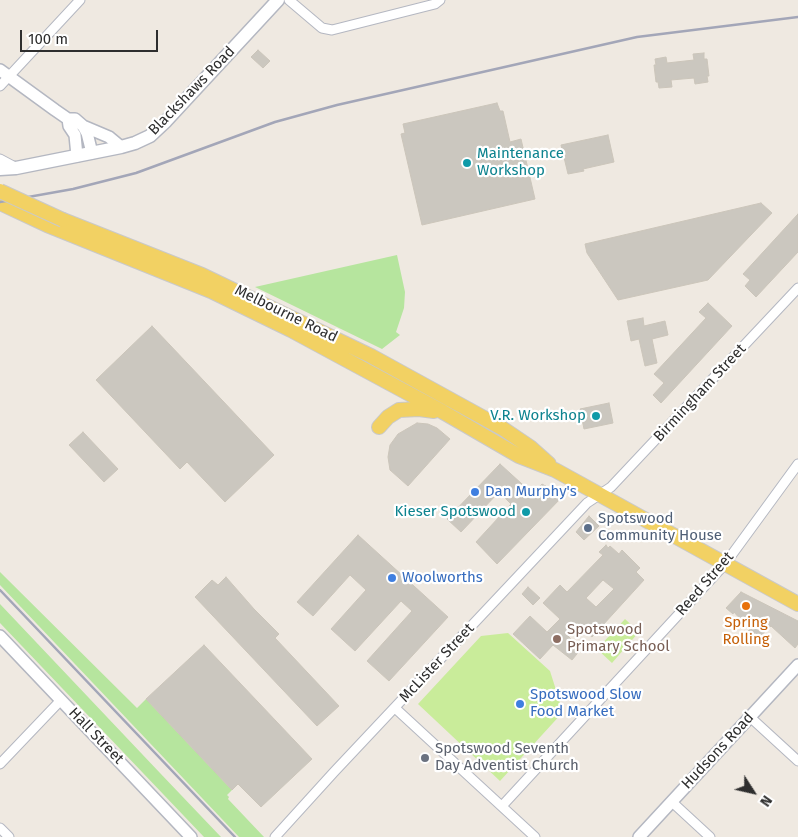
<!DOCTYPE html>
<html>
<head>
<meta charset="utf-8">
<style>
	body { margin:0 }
	#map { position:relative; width:798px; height:837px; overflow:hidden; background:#efe9e1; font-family:"Fira Sans",sans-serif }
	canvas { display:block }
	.north { position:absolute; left:728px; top:767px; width:50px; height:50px; -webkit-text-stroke:4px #fff; paint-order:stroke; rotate:125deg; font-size:14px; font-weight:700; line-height:20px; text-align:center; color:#2e2e2e }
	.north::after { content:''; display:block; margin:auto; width:18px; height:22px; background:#2e2e2e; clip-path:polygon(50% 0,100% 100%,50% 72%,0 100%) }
	.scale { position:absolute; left:20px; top:30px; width:138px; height:22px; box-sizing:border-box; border:2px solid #2e2e2e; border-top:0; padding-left:6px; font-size:15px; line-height:18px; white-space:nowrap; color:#2e2e2e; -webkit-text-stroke:4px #fff; paint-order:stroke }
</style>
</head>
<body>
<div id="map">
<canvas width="798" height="837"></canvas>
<div class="north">N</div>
<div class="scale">100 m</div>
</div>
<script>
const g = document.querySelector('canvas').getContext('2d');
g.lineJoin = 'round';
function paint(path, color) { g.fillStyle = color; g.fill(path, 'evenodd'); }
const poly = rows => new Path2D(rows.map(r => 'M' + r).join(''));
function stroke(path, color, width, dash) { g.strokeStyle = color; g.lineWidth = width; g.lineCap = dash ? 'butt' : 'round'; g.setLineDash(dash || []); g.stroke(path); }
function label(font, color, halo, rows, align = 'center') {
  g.font = font + ' "Fira Sans",sans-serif'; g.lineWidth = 4.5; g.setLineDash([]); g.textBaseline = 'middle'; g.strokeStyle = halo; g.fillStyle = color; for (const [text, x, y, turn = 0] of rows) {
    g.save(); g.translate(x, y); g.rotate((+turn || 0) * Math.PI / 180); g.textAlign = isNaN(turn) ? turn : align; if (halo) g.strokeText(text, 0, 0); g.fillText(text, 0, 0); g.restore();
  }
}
paint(poly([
	[397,255,405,292,404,308,396,332,400,335,382,349,255,287],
	[0,572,137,708,146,699,232,790,227,795,229,797,228,799,264,837,239,837,0,585],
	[0,604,160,773,221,837,204,837,0,623]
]), '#b6e59e');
paint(poly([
	[625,619,639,632,612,663,597,649],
	[508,633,550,671,563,712,500,781,418,704,481,636]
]), '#c9ec9a');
const building = poly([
	[258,50,270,61,263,68,251,57,258,50],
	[704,53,704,59,707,59,709,76,707,76,708,82,695,84,694,78,671,80,672,87,659,88,658,82,656,82,654,65,656,65,655,59,666,57,667,63,694,60,693,54,704,53],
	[497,103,500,111,503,111,510,142,521,139,535,199,422,225,401,134,405,133,403,124,497,103],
	[608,135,614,162,583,169,584,171,568,174,561,145,608,135],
	[761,203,772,213,708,280,618,300,587,253,585,244,761,203],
	[798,214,798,252,756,297,745,286,750,280,743,274,798,214],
	[708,303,732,326,661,403,653,395,664,383,654,374,706,318,699,312,708,303],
	[643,318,644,326,665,321,668,335,652,339,657,363,645,366,639,339,631,341,627,321,643,318],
	[152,326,274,455,225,502,187,462,180,469,96,380,152,326],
	[609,403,613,423,584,429,580,409,609,403],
	[417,423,428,424,437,428,450,439,408,486,390,470,388,457,390,445,398,434,417,423],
	[83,432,118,469,104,482,69,445,83,432],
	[500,464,533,494,542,484,563,496,497,564,476,542,511,504,499,492,461,532,447,519,500,464],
	[589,516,599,526,584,540,576,532,589,516],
	[358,535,448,617,389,681,367,661,412,611,401,601,355,651,331,629,366,590,350,575,313,616,297,602,358,535],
	[606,545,608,548,610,546,619,554,622,550,640,568,636,572,644,580,592,637,576,623,566,634,581,649,572,660,553,645,540,659,513,634,530,616,547,632,560,619,543,603,560,585,567,592,603,555,599,552,606,545],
	[603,580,614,589,596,607,586,598,603,580],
	[226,577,254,609,279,634,275,638,339,706,317,726,195,597,212,580,218,585,226,577],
	[528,587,540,598,533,605,522,594,528,587],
	[741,592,798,621,798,644,795,648,771,626,755,641,746,633,752,627,742,617,740,619,734,612,733,614,726,608,741,592],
	[204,645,312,759,261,807,238,784,232,790,146,699,204,645]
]);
paint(building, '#cbc7bf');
stroke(building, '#cbc5ba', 1);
const minor = poly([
	[289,0,322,28,332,30,435,4,440,0],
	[0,86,80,0],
	[0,159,15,167],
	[395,708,535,837],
	[750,717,798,761],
	[0,764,61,700],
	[672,802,710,837],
	[502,806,725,564,798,464],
	[0,828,9,837],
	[275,837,334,772,587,503,611,487,798,288]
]);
const tertiary = poly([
	[0,70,55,110,68,119,75,119,83,126,87,133,92,153],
	[68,119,69,126,75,135,77,156],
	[83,126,109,137,121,147],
	[0,636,191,837],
	[639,837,798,665]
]);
const secondary = poly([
	[0,169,16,168,121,147,135,143,150,136,166,121,278,0]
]);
const primary = poly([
	[0,203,47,225,211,291,291,330,443,412,519,456,555,470,798,604],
	[63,220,202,275,371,356,502,428,530,447,549,464],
	[379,427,388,417,399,410,419,409,434,411]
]);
stroke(minor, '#b4b7c1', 11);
stroke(tertiary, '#b4b7c1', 14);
stroke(secondary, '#b4b7c1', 15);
stroke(primary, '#c9c9c9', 16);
stroke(minor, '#fff', 9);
stroke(tertiary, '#fff', 11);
stroke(secondary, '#fff', 12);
stroke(primary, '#f2d163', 14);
stroke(poly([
	[0,202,73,189,136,173,275,122,337,105,637,37,798,17],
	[0,590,235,837]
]), '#a3a6b8', 2.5);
const primaryBridge = poly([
	[0,191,63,220]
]);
stroke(primaryBridge, '#c9c9c9', 16, []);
stroke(primaryBridge, '#f2d163', 14);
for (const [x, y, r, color] of [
	[467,163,5,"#0f9aa8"],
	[596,416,5,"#0f9aa8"],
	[475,492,5,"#3f7fe0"],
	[526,512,5,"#0f9aa8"],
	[588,528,5,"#5c6f8a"],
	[392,578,5,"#3f7fe0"],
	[746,606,5,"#e8710a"],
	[557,639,5,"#8d6e63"],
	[520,704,5,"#3f7fe0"],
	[425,758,5,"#6b7280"]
]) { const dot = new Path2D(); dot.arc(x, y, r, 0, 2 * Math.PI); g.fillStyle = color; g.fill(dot); stroke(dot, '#fff', 2); }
label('15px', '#2e2e2e', '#fff', [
	["Blackshaws Road",192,91,-46],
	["Melbourne Road",286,314,26],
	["Birmingham Street",700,393,-47],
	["Reed Street",705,584,-49],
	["McLister Street",437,663,-47],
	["Hall Street",96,736,46],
	["Hudsons Road",718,751,-47]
]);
label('15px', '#0d838f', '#fff', [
	["Maintenance",477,154,"left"],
	["Workshop",477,171,"left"],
	["V.R. Workshop",586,416],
	["Kieser Spotswood",516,512]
], 'right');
label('15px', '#366cbe', '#fff', [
	["Dan Murphy's",485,492],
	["Woolworths",402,578],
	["Spotswood Slow",530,695],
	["Food Market",530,712]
], 'left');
label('15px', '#4e5e75', '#fff', [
	["Spotswood",598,519],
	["Community House",598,536]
], 'left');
label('15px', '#c56008', '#fff', [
	["Spring",746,623],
	["Rolling",746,640]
]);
label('15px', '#785e54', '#fff', [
	["Spotswood",567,630],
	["Primary School",567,647]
], 'left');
label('15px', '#5b616d', '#fff', [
	["Spotswood Seventh",435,749],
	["Day Adventist Church",435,766]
], 'left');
</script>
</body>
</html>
